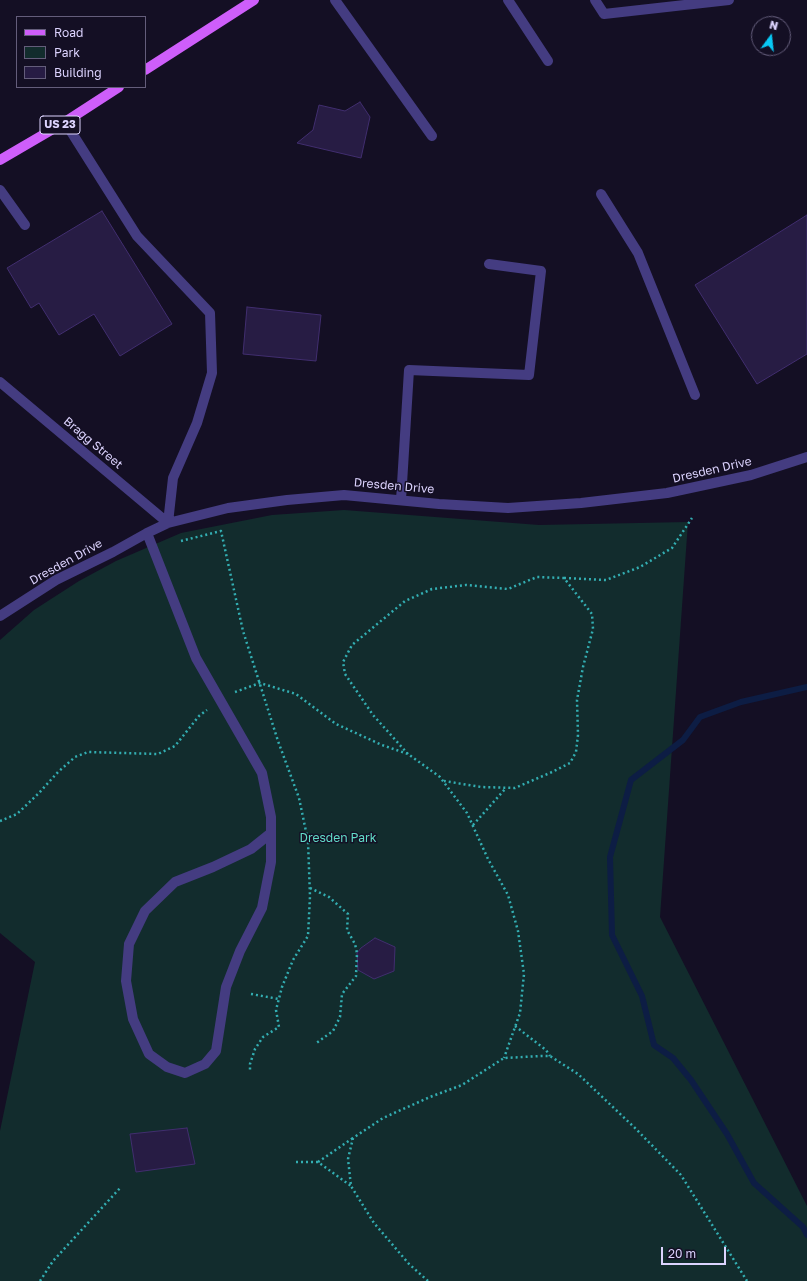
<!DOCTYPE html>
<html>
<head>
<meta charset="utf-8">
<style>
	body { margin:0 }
	#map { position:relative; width:807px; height:1281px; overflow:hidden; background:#140f24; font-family:"Golos Text",sans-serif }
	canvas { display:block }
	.legend { position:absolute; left:16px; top:16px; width:130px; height:72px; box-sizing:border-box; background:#140f24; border:1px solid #645d7b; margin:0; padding:5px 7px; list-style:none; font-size:12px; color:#dcd3fe }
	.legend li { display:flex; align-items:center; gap:8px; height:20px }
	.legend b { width:20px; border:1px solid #645d7b }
	.north { position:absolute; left:751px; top:16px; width:40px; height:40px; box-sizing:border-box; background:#140f24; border:1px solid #645d7b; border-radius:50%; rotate:15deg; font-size:11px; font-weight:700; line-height:16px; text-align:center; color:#dcd3fe }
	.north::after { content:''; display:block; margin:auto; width:14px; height:18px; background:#08c8f5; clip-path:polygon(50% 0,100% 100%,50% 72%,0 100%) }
	.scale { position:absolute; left:661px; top:1247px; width:65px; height:18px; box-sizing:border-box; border:2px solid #dcd3fe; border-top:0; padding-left:5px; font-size:12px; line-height:14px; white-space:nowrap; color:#dcd3fe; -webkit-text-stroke:3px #140f24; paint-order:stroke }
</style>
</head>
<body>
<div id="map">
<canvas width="807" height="1281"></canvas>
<ul class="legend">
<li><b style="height:5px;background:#ce5efa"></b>Road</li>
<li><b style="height:11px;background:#122c2d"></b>Park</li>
<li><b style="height:11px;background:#271c44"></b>Building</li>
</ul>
<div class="north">N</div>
<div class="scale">20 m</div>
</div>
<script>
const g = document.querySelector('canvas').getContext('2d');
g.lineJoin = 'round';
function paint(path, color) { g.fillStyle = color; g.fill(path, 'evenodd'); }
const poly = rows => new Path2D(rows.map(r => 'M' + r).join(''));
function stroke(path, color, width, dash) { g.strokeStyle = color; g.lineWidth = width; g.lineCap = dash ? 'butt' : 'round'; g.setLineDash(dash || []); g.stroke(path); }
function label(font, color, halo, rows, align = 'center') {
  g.font = font + ' "Golos Text",sans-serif'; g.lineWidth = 3; g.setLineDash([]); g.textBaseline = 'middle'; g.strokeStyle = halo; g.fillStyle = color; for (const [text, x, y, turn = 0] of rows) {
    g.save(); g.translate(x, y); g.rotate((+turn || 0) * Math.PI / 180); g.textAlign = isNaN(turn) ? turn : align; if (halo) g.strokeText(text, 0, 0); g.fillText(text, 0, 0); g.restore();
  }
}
paint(poly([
	[344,510,539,525,688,522,660,917,807,1206,807,1281,0,1281,0,1131,35,962,0,933,0,640,34,610,79,581,116,561,181,533,272,515]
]), '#122c2d');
stroke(poly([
	[807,687,741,702,700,717,683,740,631,780,610,857,612,935,642,996,654,1045,673,1058,691,1080,727,1134,754,1183,803,1227,807,1235]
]), '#0d1d44', 6);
const building = poly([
	[360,102,370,117,361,158,297,143,313,130,319,105,345,111,360,102],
	[102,211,172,324,120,356,94,314,59,335,39,303,31,308,7,268,102,211],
	[807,215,807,354,757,384,695,285,807,215],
	[247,307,321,315,316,361,243,354,247,307],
	[375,938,395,947,394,971,374,979,358,970,357,953,361,948,375,938],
	[187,1128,195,1164,136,1172,130,1134,187,1128]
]);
paint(building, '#271c44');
stroke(building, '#412e6f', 1);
stroke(poly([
	[181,541,221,531,243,631,278,741,299,798,308,841,310,896,308,936,293,960,282,987,276,1010,279,1027,263,1037,255,1049,250,1064,250,1070],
	[564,578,606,580,640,567,672,548,692,518],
	[235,692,260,683,296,694,336,724,382,745,408,754,440,777,467,813,488,859,508,895,518,931,524,974,520,1013,504,1058],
	[408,754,373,715,345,674,343,662,352,645,405,601,432,589,466,585,508,589,537,577,564,578,592,614,593,629,583,667,577,700,578,735,576,752,570,763,552,772,515,788,481,787,444,781],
	[0,821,17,814,39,793,58,772,75,757,88,752,158,754,175,746,199,716,207,710],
	[473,825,506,788],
	[310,888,329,897,348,914,347,930,355,944,357,953,356,976,342,994,340,1017,333,1031,315,1044],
	[251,994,279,999],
	[515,1026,546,1050,550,1056],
	[296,1162,318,1162,351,1186],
	[318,1162,353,1138],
	[40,1281,53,1261,121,1187],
	[428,1281,409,1264,374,1223,351,1186,348,1159,353,1138,383,1118,430,1097,462,1085,504,1058,542,1056,550,1056,578,1074,635,1128,681,1175,747,1281]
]), '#33aeb2', 2.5, [2, 3]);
stroke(poly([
	[335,0,432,136],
	[508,0,548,61],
	[595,0,604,14,729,0],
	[65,122,137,236,210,313,212,373,197,423,173,478,168,523],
	[0,190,25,225],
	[601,194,638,253,695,395],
	[0,382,168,523],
	[401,500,409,370,529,375,541,271,489,264],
	[147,533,196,658,262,773,271,817,271,862,262,908,240,951,226,987,216,1051,205,1064,185,1073,167,1067,149,1054,133,1019,126,981,129,944,145,911,175,882,213,867,251,849,271,833],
	[0,616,56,580,113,552,147,533,168,523,228,508,287,500,344,495,439,504,508,508,581,503,667,493,751,475,807,457]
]), '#443c81', 10);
stroke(poly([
	[145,70,254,0],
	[0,160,65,122,119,87]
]), '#ce5efa', 10);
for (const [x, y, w] of [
	[60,125,40]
]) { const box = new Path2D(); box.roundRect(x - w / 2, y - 9, w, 18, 3); g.fillStyle = '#140f24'; g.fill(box); stroke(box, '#dcd3fe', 1); }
label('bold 11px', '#dcd3fe', null, [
	["US 23",60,125]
]);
label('12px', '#dcd3fe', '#140f24', [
	["Bragg Street",93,443,40],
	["Dresden Drive",712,470,-13],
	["Dresden Drive",394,486,5],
	["Dresden Drive",66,562,-29]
]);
label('12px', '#61dcc8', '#140f24', [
	["Dresden Park",338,838]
]);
</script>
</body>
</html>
